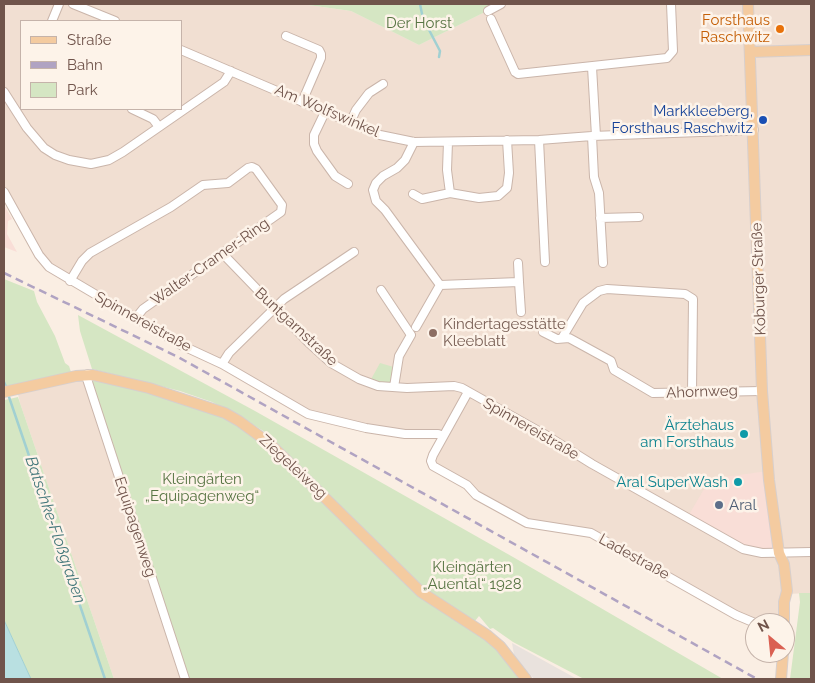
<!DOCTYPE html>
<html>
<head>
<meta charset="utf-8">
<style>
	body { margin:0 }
	#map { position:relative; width:815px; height:683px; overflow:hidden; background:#faeee3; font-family:Raleway,sans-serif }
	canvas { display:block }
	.frame { position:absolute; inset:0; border:5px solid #70544b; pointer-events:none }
	.legend { position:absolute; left:20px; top:20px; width:162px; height:90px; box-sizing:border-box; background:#fdf3e9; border:1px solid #c5b3aa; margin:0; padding:6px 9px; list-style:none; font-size:15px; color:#70544b }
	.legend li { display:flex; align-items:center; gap:10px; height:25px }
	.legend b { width:25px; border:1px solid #c5b3aa }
	.north { position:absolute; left:745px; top:613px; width:50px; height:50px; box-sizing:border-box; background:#fdf3e9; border:1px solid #c5b3aa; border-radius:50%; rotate:332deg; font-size:14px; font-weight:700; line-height:20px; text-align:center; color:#70544b }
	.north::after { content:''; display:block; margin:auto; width:18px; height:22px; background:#da6052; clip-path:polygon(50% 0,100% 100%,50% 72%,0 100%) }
</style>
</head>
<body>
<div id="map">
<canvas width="815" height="683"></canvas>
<div class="frame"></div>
<ul class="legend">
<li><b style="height:6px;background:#f4cba0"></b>Straße</li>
<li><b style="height:6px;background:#b0a3c2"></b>Bahn</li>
<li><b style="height:14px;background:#d5e6c3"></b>Park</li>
</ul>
<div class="north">N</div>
</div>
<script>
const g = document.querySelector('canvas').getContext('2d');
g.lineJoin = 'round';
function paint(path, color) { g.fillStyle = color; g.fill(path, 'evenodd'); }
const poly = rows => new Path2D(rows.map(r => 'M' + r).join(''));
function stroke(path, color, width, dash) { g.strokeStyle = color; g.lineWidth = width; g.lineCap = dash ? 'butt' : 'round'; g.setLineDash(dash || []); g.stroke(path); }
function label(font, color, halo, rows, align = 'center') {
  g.font = font + ' Raleway,sans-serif'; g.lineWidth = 5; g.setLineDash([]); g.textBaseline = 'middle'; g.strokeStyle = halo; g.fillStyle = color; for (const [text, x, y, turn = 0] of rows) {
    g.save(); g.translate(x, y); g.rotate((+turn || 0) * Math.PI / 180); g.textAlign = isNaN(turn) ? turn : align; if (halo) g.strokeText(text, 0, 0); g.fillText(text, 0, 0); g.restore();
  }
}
paint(poly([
	[4,4,301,4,351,11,419,45,501,4,811,4,811,593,786,594,784,623,755,623,591,533,527,523,433,466,443,436,405,434,308,414,49,267,4,192],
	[21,21,181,21,181,109,21,109],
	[88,374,185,679,114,679,20,403,17,390]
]), '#f1dfd2');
paint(poly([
	[4,205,12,219,8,221,7,234,17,252,4,247],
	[768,471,779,553,752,552,687,518,710,479]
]), '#f9ded7');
paint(poly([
	[512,643,577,679,534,679,514,655]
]), '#e9e2dd');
paint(poly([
	[301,4,501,4,419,45,351,11],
	[4,279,34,291,37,302,55,336,65,363,69,366,71,372,4,387],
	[78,315,255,411,513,557,723,679,584,679,513,642,493,628,490,629,479,616,475,621,436,598,405,570,268,434,238,415,212,402,180,391,92,369,80,331],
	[380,363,397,368,394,387,369,383],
	[88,374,239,421,421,592,487,635,523,676,519,679,185,679],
	[18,397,20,403,114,679,31,679,4,620,4,399,5,400],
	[799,593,811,593,811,679,790,679,800,602]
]), '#d5e6c3');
const water = poly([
	[4,620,31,679,4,679,4,620]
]);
paint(water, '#b9e0e1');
stroke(water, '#a1d0d2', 1);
stroke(poly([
	[420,4,422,14,427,26,440,51,439,57],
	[4,382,7,389],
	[8,394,105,679]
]), '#a1d0d2', 2.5);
const minor = poly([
	[73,4,115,21],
	[488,11,501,4],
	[491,19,515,72,518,74,667,58,673,51,671,4],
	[52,21,59,4],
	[286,36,319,50,321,54,321,58,302,102],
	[181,50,380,135,414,142,539,140,592,136,754,130],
	[592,67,596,136],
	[4,92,27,128,44,148,55,155,69,160,91,164,109,160,123,152,224,82,231,71],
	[132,109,153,119,159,127],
	[325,112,314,135,314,144,317,151,335,176,348,184],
	[350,123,356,110,369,93,383,84],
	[592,136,594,177,599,193,603,263],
	[539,140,545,262],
	[414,142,405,160,397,168,383,176,376,183,373,190,376,201,385,210,440,285,519,282,518,263],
	[448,142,447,170,450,193,479,198,498,196,507,188,509,173,507,140],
	[4,192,39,255,49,267,181,345,222,364,308,414,366,428,405,434,438,434,443,436],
	[413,194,422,199,450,193],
	[600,218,639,217],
	[222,253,309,343,331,363,359,379,378,386,407,388,454,386,462,388,544,434,592,464,743,549,762,553,811,552],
	[70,281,82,261,90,253,171,207,203,185,228,183,248,168,252,167,256,169,282,205,281,212,143,309,135,319],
	[519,282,521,312],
	[381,290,411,335,399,356,394,387],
	[416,327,440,285],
	[543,332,557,339,569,338,611,361,614,370,653,393,762,391],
	[562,338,583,303,599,291,607,289,685,294,693,299,692,393],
	[222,364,229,353,284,299,354,252],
	[88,374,87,379,185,679],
	[468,392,433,455,431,461,433,466,467,485,476,495,527,523,591,533,736,615,755,623]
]);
const major = poly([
	[748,4,762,391,769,480,779,553,784,564,787,591,784,602,784,623],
	[751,52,811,50],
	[4,392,76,376,93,375,149,388,225,413,239,421,269,443,421,592,487,635,500,646,526,679],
	[781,679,783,653]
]);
stroke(minor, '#cab5aa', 10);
stroke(major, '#d7cfcd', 12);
stroke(minor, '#fff', 8);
stroke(major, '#f4cba0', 10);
stroke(poly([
	[4,273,178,357,757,679]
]), '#b0a3c2', 2.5, [8, 5]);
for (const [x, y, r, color] of [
	[780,29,5,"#e8710a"],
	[763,120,5,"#1a4fb4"],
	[433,333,5,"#8d6e63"],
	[744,434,5,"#0f9aa8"],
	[738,482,5,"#0f9aa8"],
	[719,505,5,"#5c6f8a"]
]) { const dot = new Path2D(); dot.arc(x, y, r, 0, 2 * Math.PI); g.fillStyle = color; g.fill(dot); stroke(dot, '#fdf3e9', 2); }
label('15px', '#c56008', '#fdf3e9', [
	["Forsthaus",770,20],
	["Raschwitz",770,37]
], 'right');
label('15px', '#587544', '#fdf3e9', [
	["Der Horst",419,23],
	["Kleingärten",202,479],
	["„Equipagenweg“",202,496],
	["Kleingärten",472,567],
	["„Auental“ 1928",472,584]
]);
label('15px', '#70544b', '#fdf3e9', [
	["Am Wolfswinkel",327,111,23],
	["Walter-Cramer-Ring",210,262,-35],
	["Koburger Straße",759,279,-92],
	["Spinnereistraße",143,322,29],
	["Buntgarnstraße",296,327,43],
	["Ahornweg",702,392,-2],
	["Spinnereistraße",531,429,30],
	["Ziegeleiweg",293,467,43],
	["Equipagenweg",135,527,72],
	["Ladestraße",634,557,29]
]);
label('15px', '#164399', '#fdf3e9', [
	["Markkleeberg,",753,111],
	["Forsthaus Raschwitz",753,128]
], 'right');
label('15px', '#785e54', '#fdf3e9', [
	["Kindertagesstätte",443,324],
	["Kleeblatt",443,341]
], 'left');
label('15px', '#0d838f', '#fdf3e9', [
	["Ärztehaus",734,425],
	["am Forsthaus",734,442],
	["Aral SuperWash",728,482]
], 'right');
label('15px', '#4e5e75', '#fdf3e9', [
	["Aral",729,505]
], 'left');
label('italic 16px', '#44787b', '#fdf3e9', [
	["Batschke‐Floßgraben",55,530,71]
]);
</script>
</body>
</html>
